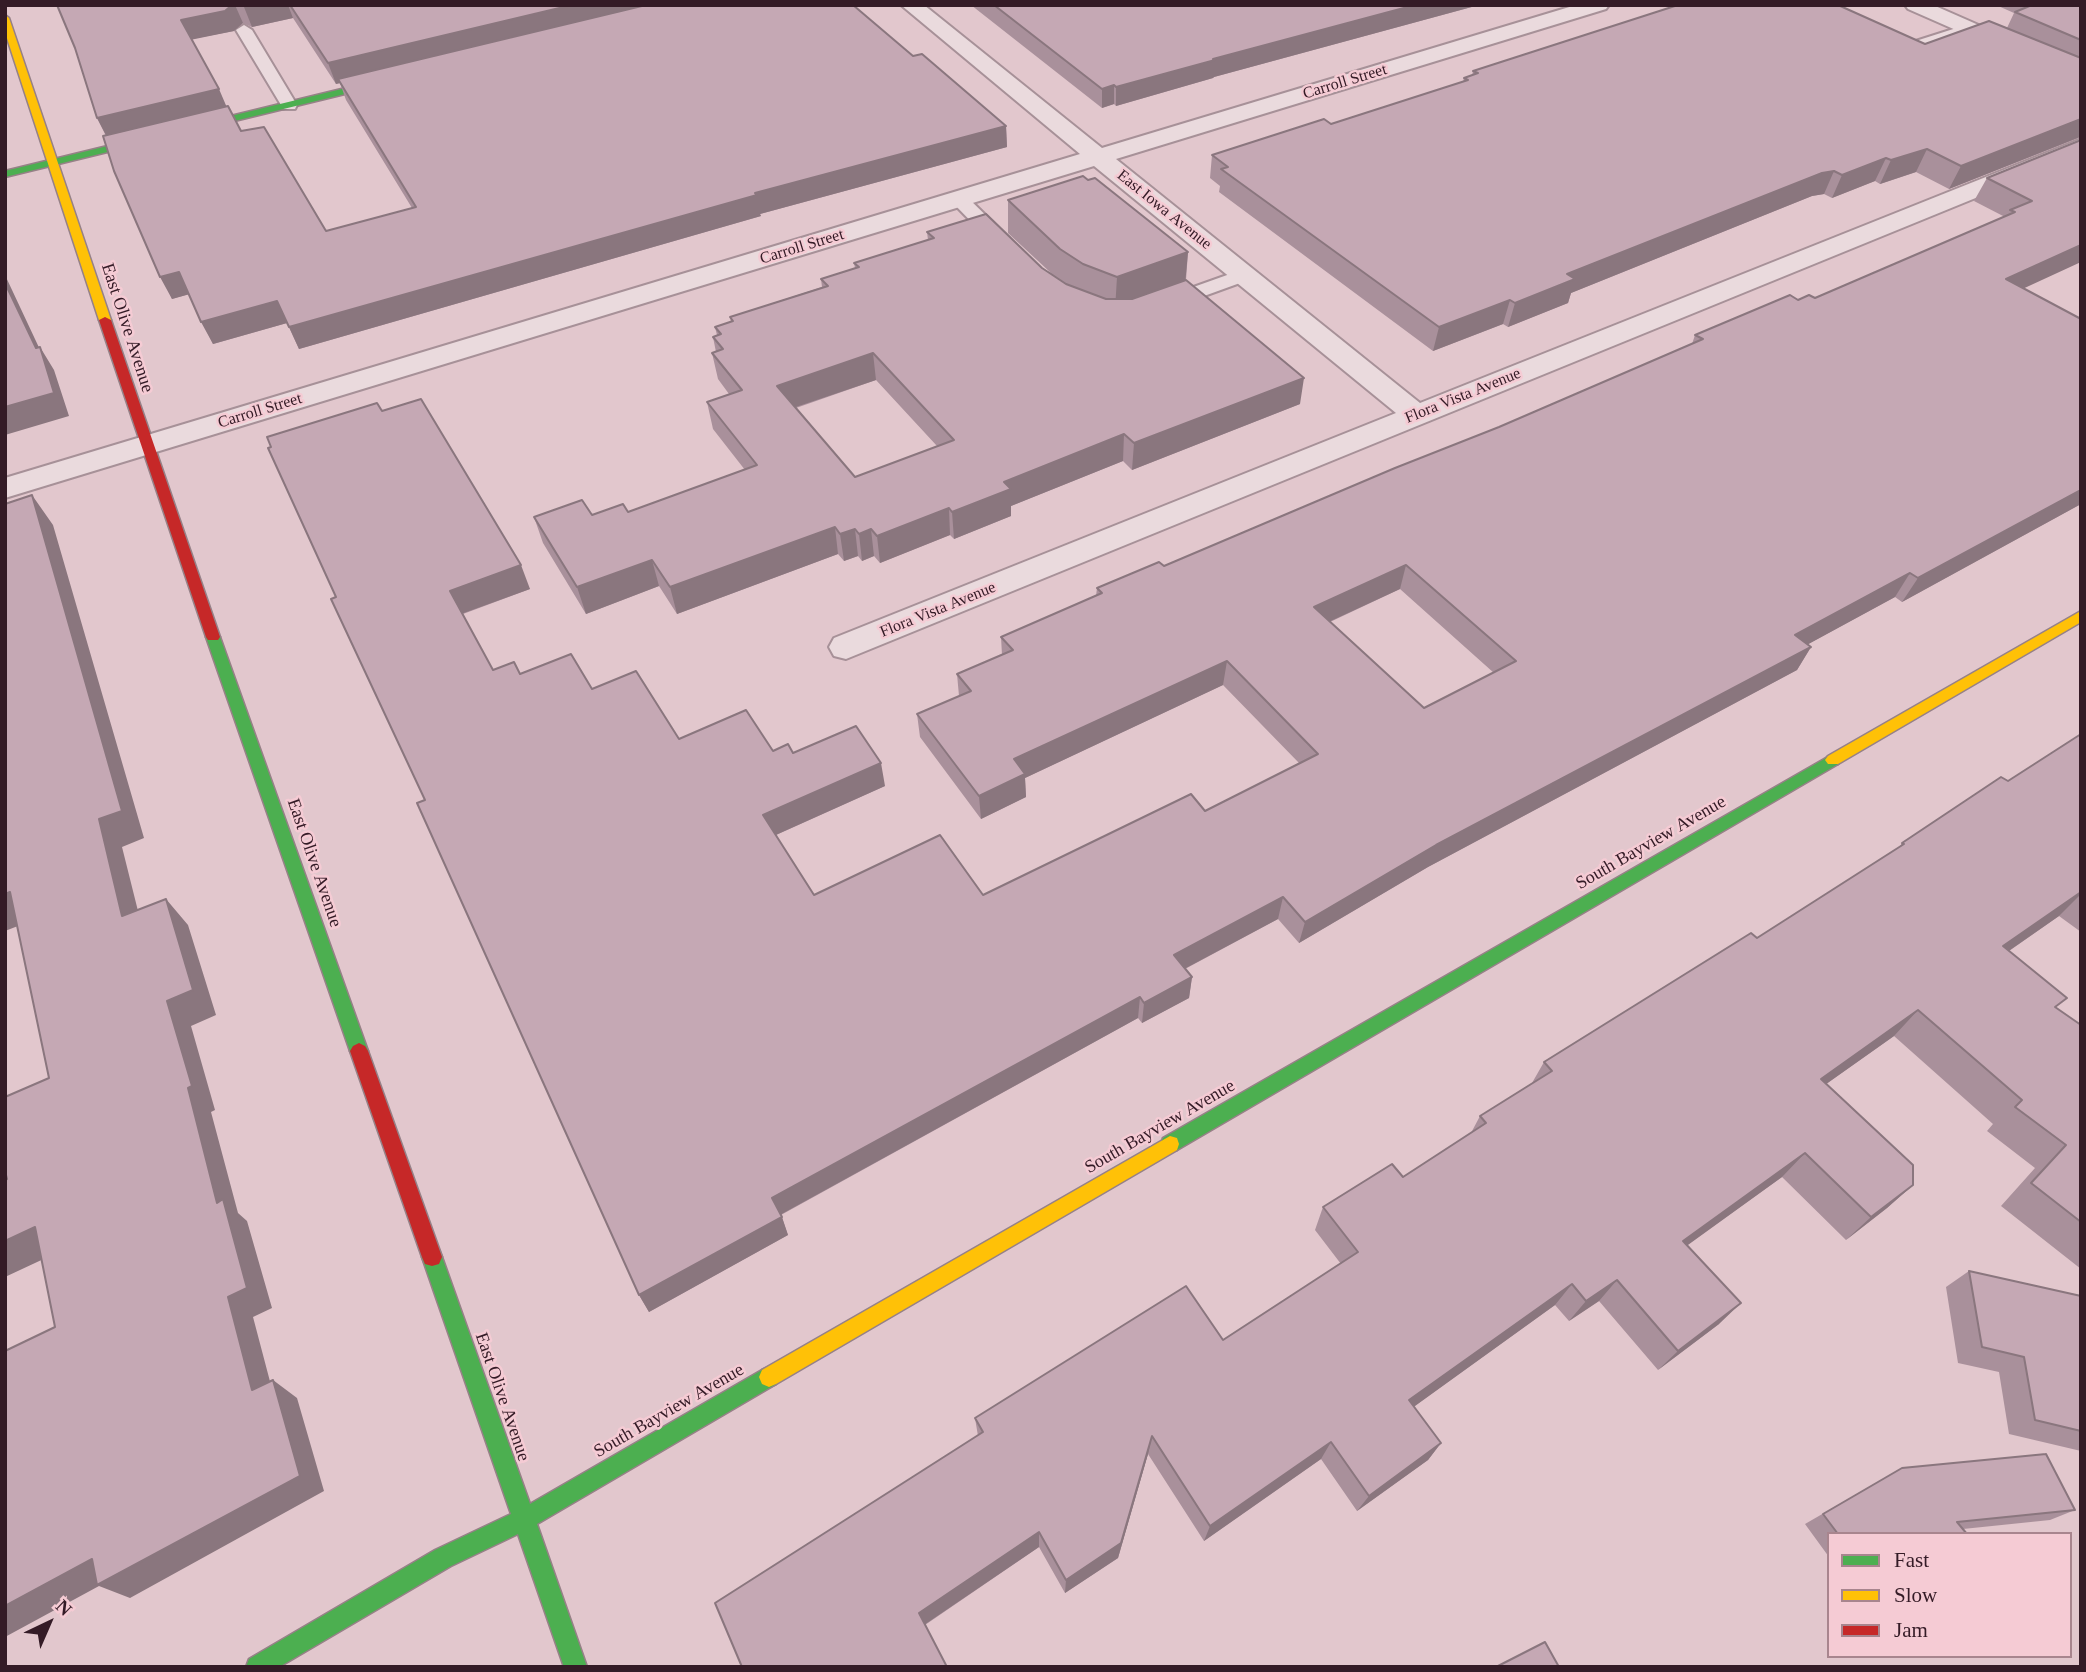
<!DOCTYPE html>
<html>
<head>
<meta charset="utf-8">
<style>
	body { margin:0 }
	#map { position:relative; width:2086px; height:1672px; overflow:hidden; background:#e2c7cd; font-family:"Times New Roman",serif }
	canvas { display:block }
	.frame { position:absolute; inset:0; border:7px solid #341b26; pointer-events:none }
	.legend { position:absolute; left:1827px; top:1532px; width:245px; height:126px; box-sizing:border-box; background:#f5cbd4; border:2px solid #a8858e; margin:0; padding:9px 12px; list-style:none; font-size:21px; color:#341b26 }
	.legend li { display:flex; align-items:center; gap:14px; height:35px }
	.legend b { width:35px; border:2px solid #a8858e }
	.north { position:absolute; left:14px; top:1588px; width:70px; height:70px; -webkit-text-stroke:5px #f5cbd4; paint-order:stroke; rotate:44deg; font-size:19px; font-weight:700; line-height:28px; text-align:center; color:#341b26 }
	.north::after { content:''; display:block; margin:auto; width:24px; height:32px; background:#341b26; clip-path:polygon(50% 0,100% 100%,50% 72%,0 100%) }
</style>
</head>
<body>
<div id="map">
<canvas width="2086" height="1672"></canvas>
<div class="frame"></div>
<ul class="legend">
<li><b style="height:9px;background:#4caf50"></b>Fast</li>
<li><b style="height:9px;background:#ffc107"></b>Slow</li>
<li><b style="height:9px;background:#c62828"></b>Jam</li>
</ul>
<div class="north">N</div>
</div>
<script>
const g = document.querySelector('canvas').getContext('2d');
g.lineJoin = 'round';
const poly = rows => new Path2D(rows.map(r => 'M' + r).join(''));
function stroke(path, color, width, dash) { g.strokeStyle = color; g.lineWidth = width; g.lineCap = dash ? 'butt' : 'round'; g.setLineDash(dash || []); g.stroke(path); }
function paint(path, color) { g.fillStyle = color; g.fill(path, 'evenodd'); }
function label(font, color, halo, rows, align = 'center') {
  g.font = font + ' "Times New Roman",serif'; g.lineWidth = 5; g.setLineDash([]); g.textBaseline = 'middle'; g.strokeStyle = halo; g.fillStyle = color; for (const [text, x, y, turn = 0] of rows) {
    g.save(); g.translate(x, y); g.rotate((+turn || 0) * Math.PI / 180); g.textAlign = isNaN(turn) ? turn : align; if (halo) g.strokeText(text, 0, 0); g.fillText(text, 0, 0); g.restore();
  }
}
const lane = poly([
	[1969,24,1975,26,1977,29,1975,32,1905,55,1893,55,1881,47,1889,42,1900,46,1969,24],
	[244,25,252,30,297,105,295,109,283,109,281,105,236,30,244,25],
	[959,194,965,195,1009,238,1011,242,1009,246,995,246,953,203,950,199,953,195,959,194],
	[1244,269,1251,271,1254,275,1251,279,1171,308,1157,308,1154,304,1157,300,1244,269]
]);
const street = poly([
	[901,5,924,5,1102,148,1576,5,1609,5,1606,9,1116,159,1420,403,2081,139,2081,155,846,659,834,656,829,647,834,638,1396,413,1094,166,5,498,5,478,1080,154,901,5],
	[1905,5,1933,5,2081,70,2081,85,1908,9,1905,5]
]);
const fast = poly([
	[395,76,400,79,398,81,5,177,5,171,395,76],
	[213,632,220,637,368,1051,365,1056,359,1059,353,1056,350,1051,206,637,213,632],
	[1833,754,1841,760,1838,764,1177,1150,1170,1152,1163,1150,1161,1144,1163,1138,1833,754],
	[432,1248,439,1250,442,1257,530,1504,762,1370,769,1367,776,1370,779,1377,776,1384,537,1524,587,1667,564,1667,518,1534,451,1566,279,1667,246,1667,249,1659,435,1550,511,1514,422,1257,425,1250,432,1248]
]);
const slow = poly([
	[5,15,9,18,111,320,109,322,99,320,5,32,5,15],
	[2081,611,2081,622,1838,764,1828,764,1825,760,1828,756,2081,611],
	[1170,1136,1177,1138,1179,1144,1177,1150,776,1384,769,1387,762,1384,759,1377,762,1370,1170,1136]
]);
const jam = poly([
	[105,317,111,320,220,637,218,640,208,640,206,637,99,320,105,317],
	[359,1043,365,1046,368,1051,442,1257,439,1264,432,1266,425,1264,422,1257,350,1051,353,1046,359,1043]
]);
stroke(lane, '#a79198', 4);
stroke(street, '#a79198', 4);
stroke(fast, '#968187', 3);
stroke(slow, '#968187', 3);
stroke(jam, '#968187', 3);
paint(lane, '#eadadd');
paint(street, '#eadadd');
paint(fast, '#4caf50');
paint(slow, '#ffc107');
paint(jam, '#c62828');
paint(poly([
	[57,5,853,5,913,56,1006,126,1007,147,760,214,761,216,299,349,287,323,213,344,189,294,172,299,106,136,97,118,75,48],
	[293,18,336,84,340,83,346,100,412,208,326,231,241,131,226,107,192,39,234,31,243,23,252,27],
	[971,5,1479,5,1214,77,1213,78,1116,106,1114,104,1102,108],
	[1673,5,1838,5,1925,44,2007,28,2014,13,1996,5,2081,5,2081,137,1949,189,1916,172,1880,184,1875,181,1832,198,1824,194,1812,196,1571,293,1568,303,1508,327,1503,324,1433,351,1219,192,1220,186,1210,178,1212,155,1331,124,1463,82,1464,78,1472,76,1473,71,1674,7],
	[2081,140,2024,289,2081,319,2081,504,1902,602,1895,597,1808,644,1811,647,1797,670,1428,867,1299,943,1278,919,1185,969,1192,977,1189,998,1142,1023,1138,1018,781,1215,788,1235,649,1312,639,1295,425,800,336,597,382,411,530,589,463,614,493,670,520,674,592,689,679,739,793,753,885,786,776,835,814,895,983,895,1205,811,1299,763,1223,685,1025,778,1026,797,981,819,920,737,917,714,959,696,957,674,1002,655,1001,637,1096,596,1097,588,1164,566,1499,427,1692,344,1695,335,1798,300,1815,298,2005,217,1974,201,1987,178],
	[1400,589,1494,673,1424,708,1330,622],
	[1008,200,1188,252,1186,280,1300,404,1132,470,1123,461,1011,506,1011,516,954,539,950,535,880,563,874,556,862,561,858,556,844,561,838,554,677,614,659,586,586,614,543,543,534,517,592,515,628,512,745,470,713,429,707,402,729,394,718,379,712,353,716,352,713,337,717,335,715,327,731,322,730,317,822,287,821,279,855,268,854,263,928,240,927,232,1042,268,1051,273,1008,233],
	[876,380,937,446,855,477,796,408],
	[2081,734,2081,932,2059,916,2009,951,2056,1008,2081,1025,2081,1269,2001,1206,2035,1168,1987,1131,1993,1124,1894,1036,1826,1084,1913,1185,1887,1208,1846,1240,1782,1177,1687,1245,1719,1324,1658,1370,1599,1301,1569,1321,1555,1305,1413,1407,1441,1443,1428,1460,1357,1511,1321,1459,1204,1541,1148,1454,1118,1558,1065,1593,1039,1547,925,1625,742,1667,978,1436,975,1418,1223,1340,1341,1264,1315,1230,1323,1207,1403,1177,1471,1133,1480,1116,1532,1083,1544,1062,1757,938,1899,848,1902,843,2008,781],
	[1969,1271,2081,1296,2081,1451,2009,1434,1999,1372,1958,1363,1946,1287],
	[1902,1468,2075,1510,2050,1520,1963,1529,1967,1534,1829,1534,1829,1557,1805,1524]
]), '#a9909b');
paint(poly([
	[232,5,235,5,243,23,234,31,190,40,181,20],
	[252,5,288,5,293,18,252,27,244,7],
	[572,5,658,5,338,79,340,83,336,84,328,63],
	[1415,5,1479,5,1214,77,1213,78,1116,106,1116,87,1213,59],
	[1114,85,1114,104,1102,108,1102,89],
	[219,89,228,110,108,139,97,118],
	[2081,119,2080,137,1949,189,1961,166],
	[1006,126,1007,147,760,214,761,216,299,349,289,327,755,193],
	[1927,149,1916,172,1880,184,1891,160],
	[1886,158,1875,181,1832,198,1842,175],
	[1834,171,1824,194,1812,196,1571,293,1568,303,1508,327,1515,303,1567,274,1822,173],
	[2081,245,2081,262,1992,303,2006,279],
	[1188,252,1185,285,1115,310,1117,277],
	[179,272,190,294,172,299,160,277],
	[5,275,42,354,40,347,54,370,69,416,5,435,5,407,36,348,5,283],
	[1510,300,1503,324,1433,351,1439,327],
	[277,301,287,323,213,344,201,322],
	[873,353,876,380,781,412,777,386],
	[1304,378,1300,404,1132,470,1134,443],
	[1124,434,1123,461,1011,506,1011,516,954,539,952,512,1004,482],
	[2081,490,2081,504,1902,602,1918,578],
	[32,495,53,525,144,838,122,847,146,943,122,916,99,819],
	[949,508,950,535,880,563,877,536],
	[835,527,838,554,677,614,670,587],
	[855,529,858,556,844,561,840,534],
	[871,529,874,556,862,561,859,534],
	[652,560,659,586,586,614,577,587],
	[521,565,530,589,461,614,450,591],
	[1406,565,1400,589,1309,631,1314,607],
	[1910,573,1895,597,1781,659,1795,635],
	[1811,647,1797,670,1428,867,1299,943,1305,922,1436,845],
	[1227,661,1223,685,1025,778,1026,797,981,819,979,796,1014,759],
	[881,763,885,786,769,838,763,815],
	[10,892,36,919,5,931,5,894],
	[2081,892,2081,894,2059,916,1977,973,2003,946],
	[1283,897,1278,919,1171,976,1174,955],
	[166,899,188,925,216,1015,191,1026,215,1110,211,1112,238,1213,247,1221,272,1308,253,1317,277,1408,252,1390,228,1297,217,1203,188,1088,167,1001],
	[1192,977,1189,998,1142,1023,1144,1003],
	[1140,997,1138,1018,778,1216,772,1198],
	[1918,1010,1894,1036,1798,1104,1821,1079],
	[1805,1153,1782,1177,1663,1263,1683,1241],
	[1913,1185,1887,1208,1846,1240,1871,1217],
	[782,1217,788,1235,649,1312,639,1295],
	[35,1227,65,1249,5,1277,5,1241],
	[1617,1280,1599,1301,1569,1321,1586,1301],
	[1572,1284,1555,1305,1397,1419,1409,1400],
	[1741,1303,1719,1324,1658,1370,1678,1351],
	[273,1380,297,1398,324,1491,130,1598,99,1586,5,1637,5,1606],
	[1152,1436,1148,1454,1118,1558,1065,1593,1066,1580],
	[1331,1442,1321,1459,1204,1541,1210,1526],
	[1441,1443,1428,1460,1357,1511,1369,1496],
	[1039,1532,1039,1547,924,1625,919,1613]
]), '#8a767e');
const building = poly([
	[57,5,232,5,225,11,181,20,219,89,97,118,75,48,57,5],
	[290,5,572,5,328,63,290,5],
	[646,5,853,5,913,56,922,54,1006,126,755,193,757,195,289,327,277,301,201,322,179,272,160,277,114,171,103,136,228,106,241,131,264,127,326,231,416,207,338,79,646,5],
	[994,5,1415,5,1213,59,1215,60,1116,87,1114,85,1102,89,994,5],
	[1678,5,1838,5,1925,44,1989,21,2081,58,2081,119,1961,166,1927,149,1891,160,1886,158,1842,175,1834,171,1822,173,1567,274,1575,279,1515,303,1510,300,1439,327,1221,169,1228,167,1212,155,1324,119,1331,124,1468,80,1464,78,1478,73,1473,71,1678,5],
	[2032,5,2081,5,2081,40,2015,12,2032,5],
	[2081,140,2081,245,2006,279,2081,319,2081,490,1918,578,1910,573,1795,635,1811,647,1436,845,1305,922,1283,897,1174,955,1192,977,1144,1003,1140,997,772,1198,782,1217,639,1295,417,803,425,800,331,599,336,597,268,448,271,447,267,437,377,403,382,411,421,399,521,565,450,591,493,670,514,662,520,674,571,654,592,689,636,671,679,739,746,710,773,751,788,744,793,753,856,726,881,763,763,815,814,895,940,835,983,895,1191,794,1205,811,1318,754,1227,661,1014,759,1025,774,979,796,917,714,971,691,957,674,1013,650,1001,637,1102,593,1097,588,1159,562,1164,566,1395,468,1499,427,1703,339,1695,335,1790,295,1798,300,1809,295,1815,298,2015,212,2010,210,2032,201,1987,178,2081,140],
	[1406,565,1516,661,1424,708,1314,607,1406,565],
	[1083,176,1088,180,1095,178,1188,252,1117,277,1083,264,1060,249,1008,200,1083,176],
	[986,214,1042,268,1066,284,1106,299,1132,299,1186,280,1304,378,1134,443,1124,434,1004,482,1011,489,952,512,949,508,877,536,871,529,859,534,855,529,840,534,835,527,670,587,652,560,577,587,534,517,582,500,592,515,623,504,628,512,757,465,707,402,742,390,712,353,723,349,713,337,721,334,715,327,733,321,730,317,828,286,821,279,859,267,854,263,934,238,927,232,986,214],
	[873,353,954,440,855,477,777,386,873,353],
	[5,283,36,348,40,347,54,393,5,407,5,283],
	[32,495,122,811,99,819,122,916,166,899,193,990,167,1001,192,1086,188,1088,217,1203,223,1199,247,1288,228,1297,252,1390,273,1380,300,1476,97,1585,92,1559,5,1606,5,1351,55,1327,35,1227,5,1241,5,1180,7,1179,5,1171,5,1097,49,1078,10,892,5,894,5,504,32,495],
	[2081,734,2081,892,2003,946,2067,998,2055,1007,2081,1025,2081,1222,2031,1183,2066,1145,2015,1107,2022,1100,1918,1010,1821,1079,1913,1165,1913,1185,1871,1217,1805,1153,1683,1241,1741,1303,1678,1351,1617,1280,1586,1301,1572,1284,1409,1400,1441,1443,1369,1496,1331,1442,1210,1526,1152,1436,1121,1543,1066,1580,1039,1532,919,1613,947,1667,742,1667,715,1603,983,1432,975,1418,1186,1286,1223,1340,1358,1252,1323,1207,1392,1164,1403,1177,1486,1123,1480,1116,1552,1071,1544,1062,1751,933,1757,938,1904,844,1902,843,2001,777,2008,781,2081,734],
	[1969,1271,2081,1296,2081,1431,2035,1420,2024,1357,1982,1347,1969,1271],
	[2046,1454,2075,1510,1957,1522,1967,1534,1838,1534,1823,1514,1902,1468,2046,1454],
	[1545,1642,1559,1667,1496,1667,1545,1642]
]);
paint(building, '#c5a8b4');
stroke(building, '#8a767e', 2);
label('16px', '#341b26', '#f5cbd4', [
	["Carroll Street",1345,82,-17],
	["East Iowa Avenue",1164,210,39],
	["Carroll Street",802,247,-17],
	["Flora Vista Avenue",1463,396,-22],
	["Carroll Street",260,411,-17],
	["Flora Vista Avenue",938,610,-22]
]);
label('18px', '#341b26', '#f5cbd4', [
	["East Olive Avenue",127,328,72],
	["South Bayview Avenue",1651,843,-30],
	["East Olive Avenue",314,863,71],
	["South Bayview Avenue",1160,1127,-30],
	["East Olive Avenue",502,1397,71],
	["South Bayview Avenue",669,1411,-30]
]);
</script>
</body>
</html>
